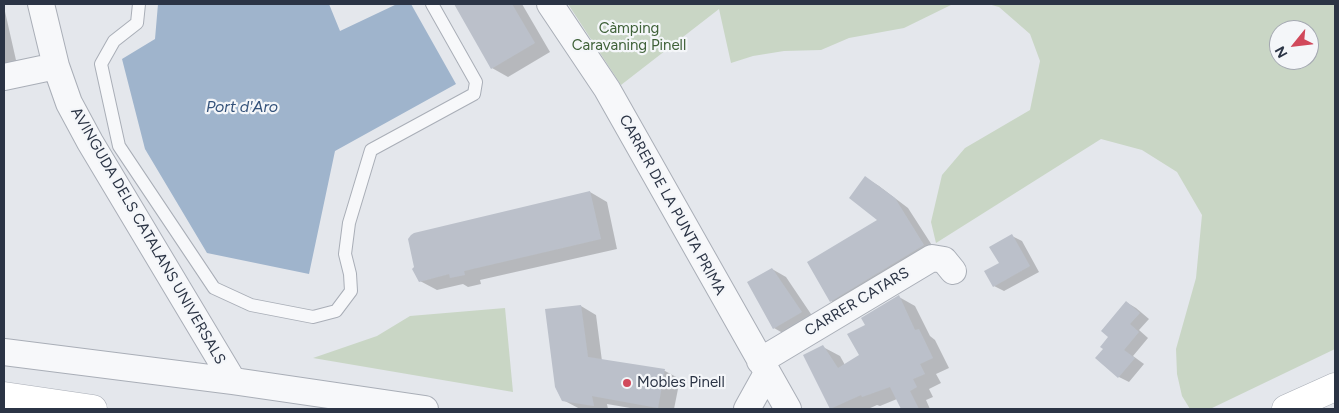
<!DOCTYPE html>
<html>
<head>
<meta charset="utf-8">
<style>
	body { margin:0 }
	#map { position:relative; width:1339px; height:413px; overflow:hidden; background:#e4e7ec; font-family:Figtree,sans-serif }
	canvas { display:block }
	.frame { position:absolute; inset:0; border:5px solid #2b3445; pointer-events:none }
	.north { position:absolute; left:1269px; top:20px; width:50px; height:50px; box-sizing:border-box; background:#f4f6f9; border:1px solid #a4a8b1; border-radius:50%; rotate:241deg; font-size:14px; font-weight:700; line-height:20px; text-align:center; color:#2b3445 }
	.north::after { content:''; display:block; margin:auto; width:18px; height:22px; background:#d1495b; clip-path:polygon(50% 0,100% 100%,50% 72%,0 100%) }
</style>
</head>
<body>
<div id="map">
<canvas width="1339" height="413"></canvas>
<div class="frame"></div>
<div class="north">N</div>
</div>
<script>
const g = document.querySelector('canvas').getContext('2d');
g.lineJoin = 'round';
function paint(path, color) { g.fillStyle = color; g.fill(path, 'evenodd'); }
const poly = rows => new Path2D(rows.map(r => 'M' + r).join(''));
function stroke(path, color, width, dash) { g.strokeStyle = color; g.lineWidth = width; g.lineCap = dash ? 'butt' : 'round'; g.setLineDash(dash || []); g.stroke(path); }
function label(font, color, halo, rows, align = 'center') {
  g.font = font + ' Figtree,sans-serif'; g.lineWidth = 4.5; g.setLineDash([]); g.textBaseline = 'middle'; g.strokeStyle = halo; g.fillStyle = color; for (const [text, x, y, turn = 0] of rows) {
    g.save(); g.translate(x, y); g.rotate((+turn || 0) * Math.PI / 180); g.textAlign = isNaN(turn) ? turn : align; if (halo) g.strokeText(text, 0, 0); g.fillText(text, 0, 0); g.restore();
  }
}
paint(poly([
	[568,4,953,4,904,28,849,38,821,50,784,51,753,56,731,63,719,9,621,85],
	[988,4,1335,4,1335,349,1210,409,1190,409,1182,396,1177,374,1176,349,1196,278,1202,215,1177,172,1142,150,1101,139,936,243,931,222,942,175,965,148,1030,110,1040,61,1030,34,999,7],
	[1279,30,1309,30,1309,60,1279,60],
	[505,308,513,392,313,358,377,336,410,316]
]), '#c9d6c5');
paint(poly([
	[158,4,329,4,340,31,397,4,411,4,456,84,335,151,309,274,207,253,145,149,122,59,155,39]
]), '#9fb4cc');
paint(poly([
	[455,4,522,4,550,52,508,77,492,68],
	[4,7,18,69,4,73],
	[866,178,879,186,908,208,937,253,844,309,831,301,879,221],
	[590,192,607,202,617,249,480,280,481,284,468,287,463,284,437,290,420,281,415,267],
	[1012,236,1022,241,1039,272,1004,291,994,286,1000,263],
	[772,269,786,277,815,320,788,336,774,328],
	[899,297,915,306,930,336,935,340,949,368,936,374,941,383,929,389,933,397,926,400,930,409,902,409,897,399,880,406,877,405,868,409,832,409,805,355,823,347,840,356,845,365,861,356,866,326],
	[1126,302,1136,308,1149,319,1139,330,1148,338,1133,356,1144,364,1129,382,1119,377,1105,349],
	[581,306,596,315,602,361,665,371,680,379,674,409,636,409,607,404,608,409,580,409,563,400,546,310]
]), '#0003');
paint(poly([
	[454,4,512,4,535,43,491,69],
	[865,176,895,198,924,245,830,302,807,262,877,220,849,198],
	[590,191,601,239,464,271,465,275,450,278,449,274,419,282,412,269,414,267,408,239,411,235,414,233],
	[1012,234,1030,266,993,287,984,271,999,263,989,247],
	[772,268,802,312,773,329,747,282],
	[899,295,915,330,919,329,933,358,920,364,925,374,913,379,917,387,910,391,919,409,901,409,890,387,862,397,861,395,830,409,803,355,823,345,838,368,859,355,847,334,865,325,861,318],
	[1126,301,1140,313,1130,324,1139,332,1124,350,1135,358,1118,378,1095,358,1103,349,1100,347,1108,337,1101,331],
	[581,305,588,357,665,369,658,408,592,396,594,406,562,401,555,387,545,309]
]), '#bbc0ca');
const lane = poly([
	[139,4,137,23,114,41,101,64,119,146,214,288,251,305,313,317,336,311,351,291,350,274,345,254,349,223,371,150,474,94,476,82,432,4]
]);
const street = poly([
	[41,4,56,66,69,103,90,142,233,381],
	[550,4,607,89,788,409],
	[4,77,56,66],
	[4,352,233,381,425,409],
	[760,361,932,258,944,260,953,271],
	[747,409,767,373]
]);
const secondary = poly([
	[4,396,93,409],
	[1286,409,1335,387]
]);
stroke(lane, '#a9aeb7', 14);
stroke(street, '#a9aeb7', 28);
stroke(secondary, '#a9aeb7', 29);
stroke(lane, '#f7f8fa', 12);
stroke(street, '#f7f8fa', 26);
stroke(secondary, '#fff', 28);
for (const [x, y, r, color] of [
	[627,383,5,"#d1495b"]
]) { const dot = new Path2D(); dot.arc(x, y, r, 0, 2 * Math.PI); g.fillStyle = color; g.fill(dot); stroke(dot, '#f4f6f9', 2); }
label('15px', '#3f6138', '#f4f6f9', [
	["Càmping",629,29],
	["Caravaning Pinell",629,46]
]);
label('15px', '#2b3445', '#f4f6f9', [
	["CARRER DE LA PUNTA PRIMA",672,205,61],
	["AVINGUDA DELS CATALANS UNIVERSALS",148,236,60],
	["CARRER CATARS",857,302,-31]
]);
label('15px', '#2b3445', '#f4f6f9', [
	["Mobles Pinell",637,383]
], 'left');
label('italic 16px', '#34527a', '#f4f6f9', [
	["Port d'Aro",242,107]
]);
</script>
</body>
</html>
